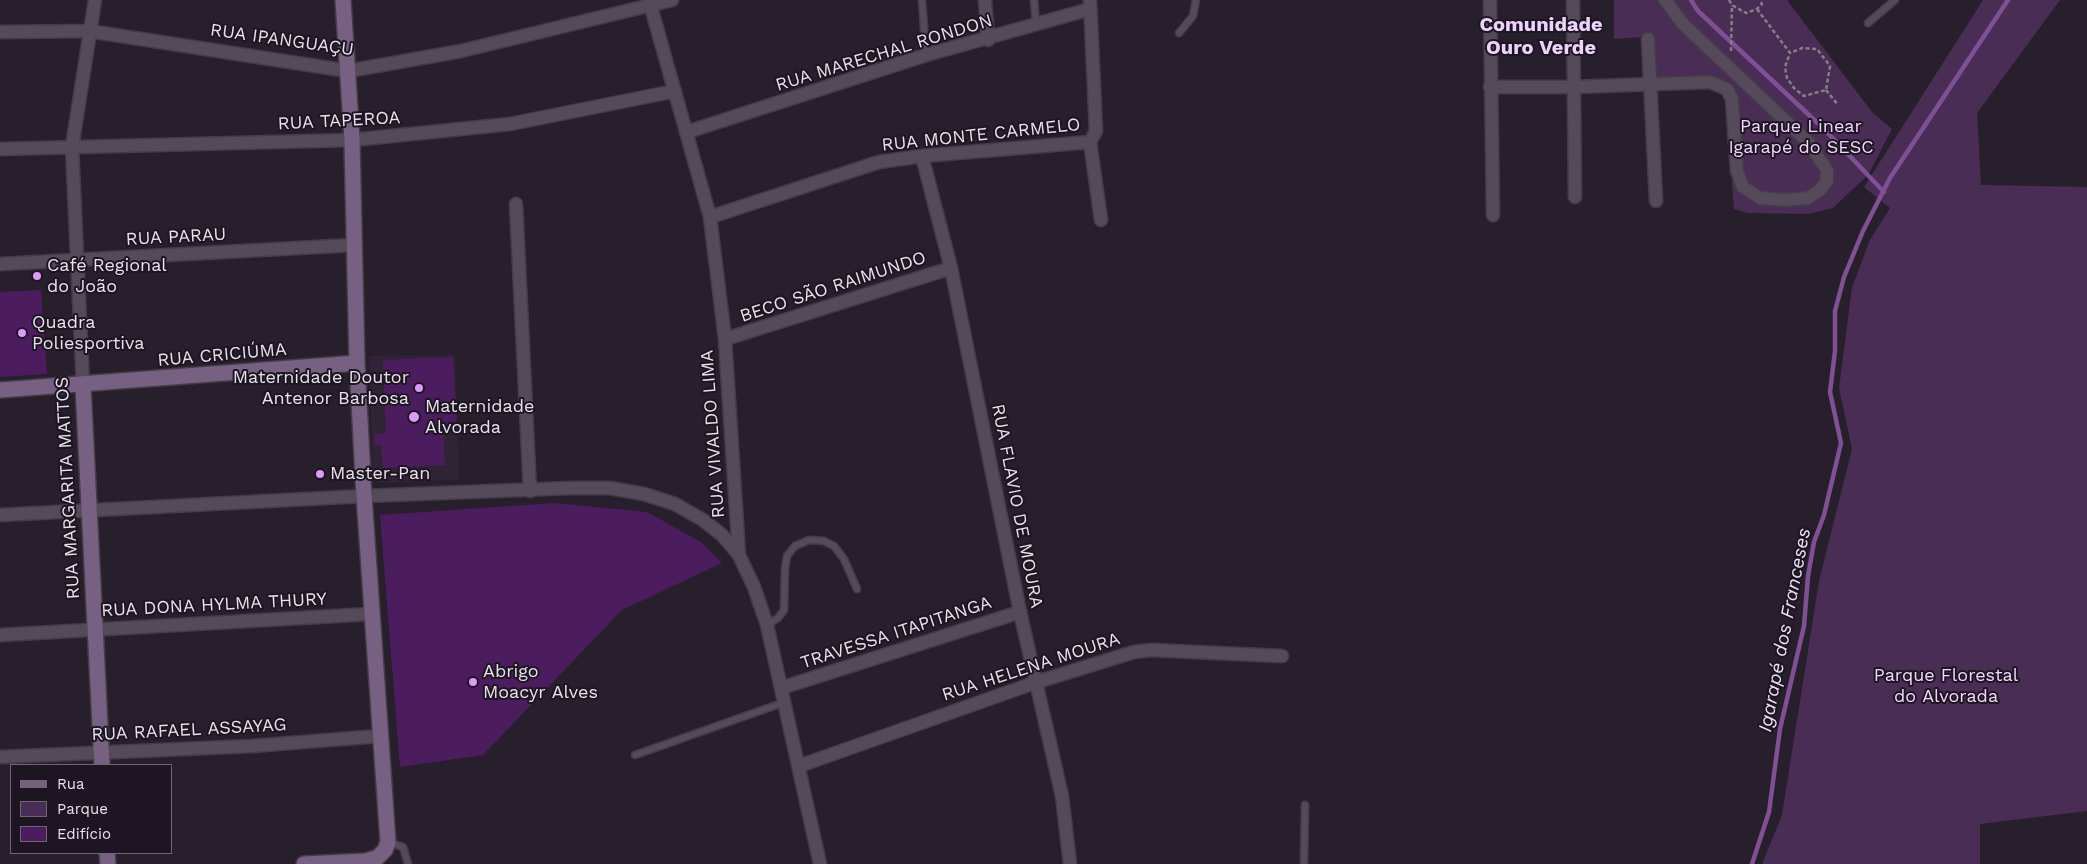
<!DOCTYPE html>
<html>
<head>
<meta charset="utf-8">
<style>
	body { margin:0 }
	#map { position:relative; width:2087px; height:864px; overflow:hidden; background:#281f2c; font-family:"Work Sans",sans-serif }
	canvas { display:block }
	.legend { position:absolute; left:10px; top:764px; width:162px; height:90px; box-sizing:border-box; background:#1e1522; border:1px solid #6e6772; margin:0; padding:6px 9px; list-style:none; font-size:15px; color:#e7e1ea }
	.legend li { display:flex; align-items:center; gap:10px; height:25px }
	.legend b { width:25px; border:1px solid #6e6772 }
</style>
</head>
<body>
<div id="map">
<canvas width="2087" height="864"></canvas>
<ul class="legend">
<li><b style="height:6px;background:#776082"></b>Rua</li>
<li><b style="height:14px;background:#492d55"></b>Parque</li>
<li><b style="height:14px;background:#4b1d5e"></b>Edifício</li>
</ul>
</div>
<script>
const g = document.querySelector('canvas').getContext('2d');
g.lineJoin = 'round';
function paint(path, color) { g.fillStyle = color; g.fill(path, 'evenodd'); }
const poly = rows => new Path2D(rows.map(r => 'M' + r).join(''));
function stroke(path, color, width, dash) { g.strokeStyle = color; g.lineWidth = width; g.lineCap = dash ? 'butt' : 'round'; g.setLineDash(dash || []); g.stroke(path); }
function label(font, color, halo, rows, align = 'center') {
  g.font = font + ' "Work Sans",sans-serif'; g.lineWidth = 4; g.setLineDash([]); g.textBaseline = 'middle'; g.strokeStyle = halo; g.fillStyle = color; for (const [text, x, y, turn = 0] of rows) {
    g.save(); g.translate(x, y); g.rotate((+turn || 0) * Math.PI / 180); g.textAlign = isNaN(turn) ? turn : align; if (halo) g.strokeText(text, 0, 0); g.fillText(text, 0, 0); g.restore();
  }
}
paint(poly([
	[455,355,459,480,380,483,375,481,373,478,369,356]
]), '#302336');
paint(poly([
	[1614,0,1787,0,1872,112,1892,129,1868,175,1833,208,1809,214,1748,213,1734,209,1726,99,1720,87,1646,79,1642,37,1614,39],
	[1983,0,2060,0,1977,113,1981,185,2087,187,2087,811,1980,824,1980,864,1762,864,1782,815,1819,581,1852,449,1839,388,1852,287,1870,240,1890,208,1864,187]
]), '#492d55');
stroke(poly([
	[1691,0,1698,11,1824,129,1884,192],
	[1752,864,1769,812,1780,729,1804,626,1808,576,1814,542,1824,515,1841,443,1830,392,1835,351,1835,311,1844,277,1863,231,1890,178,2008,0]
]), '#805095', 4.5);
paint(poly([
	[41,290,47,374,0,377,0,292],
	[453,357,457,429,443,430,445,465,383,468,381,445,375,446,374,434,386,433,383,360],
	[555,503,647,512,701,542,722,563,622,610,483,755,400,767,380,515]
]), '#4b1d5e');
const lane = poly([
	[922,0,926,55],
	[1034,0,1036,25],
	[1868,23,1895,0],
	[1179,33,1193,16,1196,0],
	[767,625,778,618,784,610,785,568,787,556,795,546,809,540,824,541,834,546,844,559,857,589],
	[635,755,785,702],
	[388,842,403,847,408,864],
	[1304,864,1305,805]
]);
const street = poly([
	[649,0,710,217,725,339,739,555,754,587,767,625,820,864],
	[985,0,988,40],
	[1490,0,1493,215],
	[1573,0,1575,197],
	[0,32,89,31,348,71,461,51,672,0],
	[1648,39,1656,201],
	[1490,87,1572,87,1710,82,1727,89,1732,99,1737,171,1743,187,1760,198,1786,200,1808,198,1820,190,1827,181,1827,170,1808,142,1683,24,1665,0],
	[687,132,926,55,1090,9],
	[1090,142,1101,220],
	[0,149,352,140,510,124,675,91],
	[922,156,951,268,1020,612,1062,796,1070,864],
	[516,204,530,491],
	[710,217,879,162,922,156,1090,142,1096,131,1090,0],
	[0,264,354,245],
	[725,339,951,268],
	[83,386,72,147,95,0],
	[0,515,364,496,571,488,610,488,644,494,675,504,703,520,722,535,739,555],
	[0,635,371,614],
	[781,688,1020,612],
	[0,757,252,746,380,736],
	[799,766,1037,682,1134,652,1151,650,1282,656]
]);
const secondary = poly([
	[83,386,102,765],
	[0,390,357,363],
	[107,853,108,864],
	[304,864,365,861,377,858,385,850,388,842,364,496,357,363,352,140,343,0]
]);
stroke(lane, '#443c47', 9);
stroke(street, '#443c47', 15);
stroke(secondary, '#443c47', 18);
stroke(poly([
	[1729,0,1732,5,1746,13,1757,9,1762,4,1760,0],
	[1757,9,1790,53,1785,67,1787,78,1794,88,1804,96,1826,90,1830,66,1817,49,1802,48,1790,53],
	[1731,51,1732,5],
	[1826,90,1838,105]
]), '#857e89', 2.5, [4, 2.5]);
stroke(lane, '#544a59', 6);
stroke(street, '#544a59', 12);
stroke(secondary, '#776082', 15);
for (const [x, y, r, color] of [
	[37,276,5,"#da9af6"],
	[22,333,5,"#da9af6"],
	[419,388,5,"#da9af6"],
	[414,417,6,"#da9af6"],
	[320,474,5,"#da9af6"],
	[473,682,5,"#da9af6"]
]) { const dot = new Path2D(); dot.arc(x, y, r, 0, 2 * Math.PI); g.fillStyle = color; g.fill(dot); stroke(dot, '#1e1522', 2); }
label('18px', '#e7e1ea', '#1e1522', [
	["RUA IPANGUAÇU",282,40,8],
	["RUA MARECHAL RONDON",884,53,-17],
	["RUA TAPEROA",339,121,-3],
	["RUA MONTE CARMELO",981,135,-6],
	["RUA PARAU",176,237,-3],
	["BECO SÃO RAIMUNDO",833,287,-18],
	["RUA CRICIÚMA",222,355,-5],
	["RUA VIVALDO LIMA",713,434,-94],
	["RUA MARGARITA MATTOS",68,488,-93],
	["RUA FLAVIO DE MOURA",1017,506,79],
	["RUA DONA HYLMA THURY",214,605,-3],
	["TRAVESSA ITAPITANGA",896,633,-18],
	["RUA HELENA MOURA",1031,667,-18],
	["RUA RAFAEL ASSAYAG",189,730,-3]
]);
label('18px', '#f1d7fe', '#1e1522', [
	["Parque Linear",1801,127],
	["Igarapé do SESC",1801,148],
	["Parque Florestal",1946,676],
	["do Alvorada",1946,697]
]);
label('18px', '#e7e1ea', '#1e1522', [
	["Café Regional",47,266],
	["do João",47,287],
	["Quadra",32,323],
	["Poliesportiva",32,344],
	["Maternidade Doutor",409,378,"right"],
	["Antenor Barbosa",409,399,"right"],
	["Maternidade",425,407],
	["Alvorada",425,428],
	["Master-Pan",330,474],
	["Abrigo",483,672],
	["Moacyr Alves",483,693]
], 'left');
label('italic 19px', '#ecdff2', '#1e1522', [
	["Igarapé dos Franceses",1785,630,-79]
]);
label('bold 20px', '#eed4fb', '#1e1522', [
	["Comunidade",1541,25],
	["Ouro Verde",1541,48]
]);
</script>
</body>
</html>
